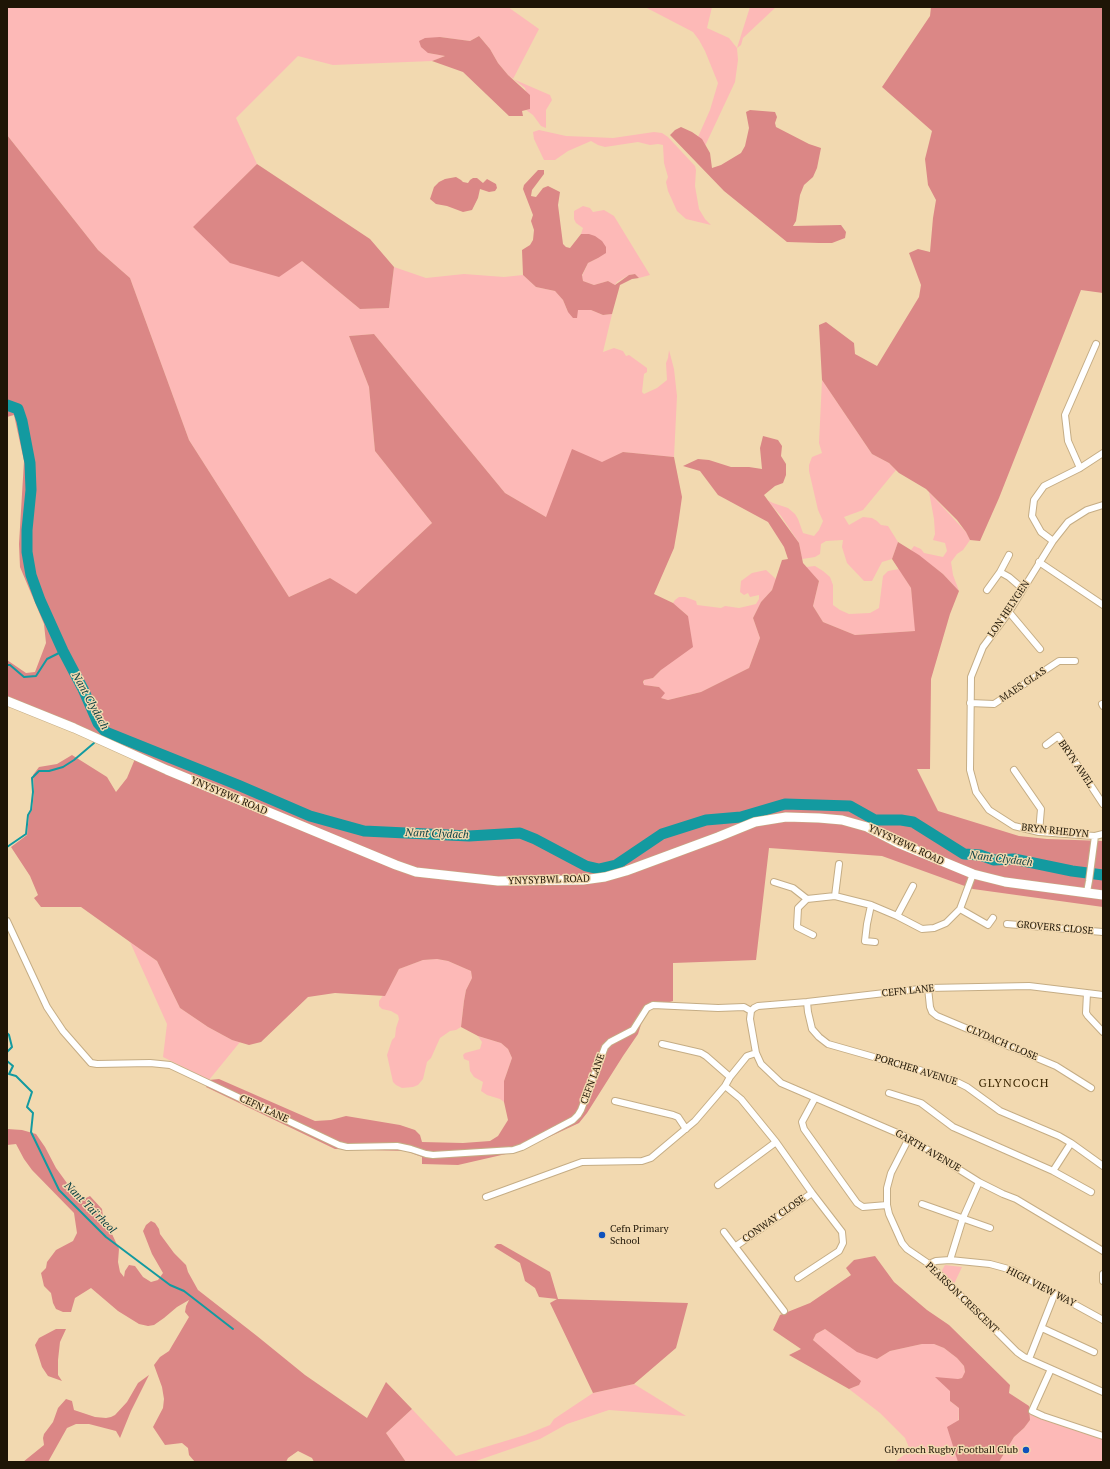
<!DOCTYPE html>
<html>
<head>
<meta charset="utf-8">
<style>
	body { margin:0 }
	#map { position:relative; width:1110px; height:1469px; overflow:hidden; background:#f2d9b0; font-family:"PT Serif",serif }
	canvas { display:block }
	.frame { position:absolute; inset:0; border:8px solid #1e1506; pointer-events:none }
</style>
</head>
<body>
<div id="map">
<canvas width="1110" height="1469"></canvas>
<div class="frame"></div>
</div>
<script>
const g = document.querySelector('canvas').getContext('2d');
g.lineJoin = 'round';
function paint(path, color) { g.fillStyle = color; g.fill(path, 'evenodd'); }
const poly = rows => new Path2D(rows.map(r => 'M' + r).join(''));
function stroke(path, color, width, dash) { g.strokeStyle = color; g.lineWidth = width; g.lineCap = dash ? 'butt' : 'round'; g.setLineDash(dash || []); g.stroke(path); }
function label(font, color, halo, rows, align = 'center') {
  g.font = font + ' "PT Serif",serif'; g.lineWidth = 3; g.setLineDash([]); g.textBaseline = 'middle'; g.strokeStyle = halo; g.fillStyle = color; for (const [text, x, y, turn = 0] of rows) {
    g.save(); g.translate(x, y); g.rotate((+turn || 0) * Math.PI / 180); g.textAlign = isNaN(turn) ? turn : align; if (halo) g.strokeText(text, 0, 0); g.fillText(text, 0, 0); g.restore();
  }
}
paint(poly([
	[7,7,508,7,539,29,513,79,550,95,552,100,546,110,546,128,541,126,533,115,526,110,530,109,525,88,508,75,498,63,490,49,479,36,470,41,440,37,428,53,445,56,432,61,333,65,298,56,236,118,257,164,193,228,302,261,360,309,389,308,394,267,426,278,464,274,504,277,523,275,536,287,555,291,563,300,568,312,578,310,591,310,603,315,612,314,603,352,614,348,623,351,626,356,629,355,647,368,647,372,644,374,642,392,644,394,657,388,667,380,666,363,668,358,669,350,674,369,677,396,674,457,623,452,603,462,546,517,505,493,374,334,349,336,369,387,375,451,432,523,355,595,330,578,289,597,189,440,130,278,98,250,7,135],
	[645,7,712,7,707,28,729,38,737,48,750,7,776,7,743,38,741,45,737,48,738,60,735,82,705,146,698,137,710,110,718,83,705,51,699,40,693,32],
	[539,130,566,136,591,137,613,138,654,132,662,133,668,137,695,166,696,170,695,186,699,209,705,219,711,225,686,219,677,211,668,191,666,182,668,177,664,163,663,145,658,144,650,145,638,142,605,147,598,145,591,141,568,151,555,160,544,160,534,139,533,132],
	[583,206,590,208,593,212,604,210,614,216,650,275,639,278,635,274,629,275,617,282,615,285,608,281,594,285,583,281,582,276,588,263,598,258,589,234,581,234,583,228,576,223,574,219,574,211],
	[822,380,872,454,889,463,896,470,863,510,844,517,849,525,863,517,872,518,877,521,881,525,888,526,898,542,892,559,882,562,872,581,864,581,847,563,842,547,843,540,826,541,821,544,820,554,815,557,802,559,799,543,781,516,767,500,773,503,788,508,795,514,798,519,803,533,814,536,819,530,823,521,818,510,809,471,809,465,812,457,822,453,819,443],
	[929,492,966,532,970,540,963,550,957,554,951,562,953,575,959,591,943,574,911,550,914,546,921,549,924,553,943,557,947,551,945,543,933,540,935,534,934,519],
	[815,566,823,571,830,577,833,585,833,605,840,610,849,614,870,613,879,608,883,576,888,571,899,569,911,588,916,631,855,635,823,622,813,606,819,581,806,567],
	[766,570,776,579,772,590,761,602,753,618,760,638,749,668,701,692,668,700,661,698,659,687,643,685,644,680,653,678,661,670,688,616,673,603,675,600,679,597,685,597,696,601,697,605,721,608,725,606,739,608,752,605,756,604,759,599,759,595,750,597,748,593,744,595,740,592,741,581,752,573],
	[130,942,157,961,180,1008,208,1027,232,1040,240,1042,209,1080,163,1057,167,1024],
	[437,959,448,961,471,971,472,978,466,990,464,1001,461,1027,456,1030,450,1031,440,1038,431,1058,427,1062,423,1079,418,1085,413,1087,402,1088,396,1085,393,1082,387,1055,392,1040,395,1037,396,1028,399,1019,398,1015,391,1011,382,1009,379,1006,379,1001,391,984,399,969,423,960],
	[478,1036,501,1043,508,1049,512,1058,504,1081,504,1102,500,1099,487,1095,481,1091,483,1082,474,1077,470,1071,469,1061,464,1059,463,1055,465,1053,480,1049,482,1042],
	[945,1265,962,1267,954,1284,941,1272],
	[825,1329,839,1339,877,1359,890,1351,922,1344,934,1344,944,1348,957,1358,964,1366,965,1373,962,1378,958,1379,950,1391,950,1401,959,1408,957,1456,958,1462,895,1462,910,1450,905,1438,880,1413,849,1389,859,1385,813,1340,816,1334],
	[634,1384,686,1416,609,1410,567,1424,540,1439,473,1462,406,1462,386,1433,412,1409,456,1456,525,1435,550,1425,554,1419,593,1393],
	[1029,1412,1038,1417,1103,1439,1103,1462,999,1462,1014,1437,1024,1428,1030,1420]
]), '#fdb9b7');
paint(poly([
	[931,7,1103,7,1103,293,1081,290,999,498,980,541,970,540,966,532,957,520,926,489,899,473,889,463,872,454,822,380,819,325,826,322,854,343,855,354,877,366,919,297,921,285,909,253,918,249,930,252,933,218,936,200,928,185,925,159,932,131,882,87,930,16],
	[479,36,490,49,498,63,508,75,530,95,530,109,522,111,523,116,509,116,463,72,432,61,445,56,428,53,421,47,419,41,425,38,440,37,470,41],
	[750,110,775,112,777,117,775,123,776,127,809,144,821,148,817,168,813,177,804,185,800,195,796,221,793,226,841,225,846,232,845,238,832,243,819,243,787,242,724,191,670,135,675,130,681,127,692,132,702,139,710,153,712,168,721,165,741,153,745,146,749,128,746,112],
	[7,135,98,250,130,278,189,440,289,597,330,578,356,594,432,523,375,451,369,387,349,336,374,334,505,493,546,517,572,449,602,462,623,452,674,457,682,497,678,525,674,548,654,594,673,603,688,616,693,647,661,670,653,678,644,680,643,682,644,685,659,687,665,693,661,698,668,700,701,692,749,668,760,638,753,618,761,602,772,590,782,560,788,559,784,547,768,522,718,495,700,471,683,466,698,459,709,460,731,467,749,467,762,469,760,448,763,436,778,440,782,446,781,456,786,464,786,475,783,483,775,486,764,495,799,543,803,563,819,581,813,606,823,622,855,635,915,631,911,588,892,559,898,542,919,555,943,574,959,591,950,614,931,679,930,769,917,769,938,811,1019,836,1047,839,1103,841,1103,907,973,889,882,856,769,848,756,960,673,963,673,1001,646,1009,638,1034,623,1056,587,1113,579,1123,519,1151,458,1165,422,1164,422,1157,406,1151,335,1149,206,1087,209,1080,219,1079,315,1121,331,1120,346,1116,400,1125,415,1130,420,1135,422,1142,463,1143,490,1141,498,1136,508,1120,504,1102,504,1081,512,1058,508,1049,501,1043,478,1036,461,1027,464,1001,466,990,472,978,471,971,448,961,437,959,423,960,399,969,385,996,335,993,308,997,261,1042,249,1045,232,1040,208,1027,180,1008,157,961,130,942,81,907,41,907,34,898,38,895,30,876,11,847,27,835,29,815,32,810,34,792,33,775,39,767,57,764,72,755,107,777,116,792,127,778,137,754,7,696,7,660,26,673,35,672,46,643,44,624,20,567,19,544,24,461,14,415,7,417],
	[257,164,370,239,394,267,389,308,360,309,302,261,279,277,230,263,193,227],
	[538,170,544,170,544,174,532,190,531,196,536,197,543,188,548,186,560,192,558,205,563,244,566,247,570,248,581,234,589,234,595,236,602,241,606,247,606,253,598,258,588,263,582,275,583,281,594,285,608,281,615,285,629,275,635,274,639,278,632,279,620,285,612,314,603,315,591,310,578,310,577,318,573,318,568,312,563,300,555,291,536,287,523,275,522,250,530,245,533,240,534,230,531,221,533,215,523,189,524,185],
	[456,177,461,180,463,182,468,183,470,180,473,178,477,178,483,183,487,179,496,184,497,188,495,191,489,192,480,189,478,198,472,210,463,212,447,206,436,204,430,199,434,187,439,182,445,179],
	[7,1129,22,1130,36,1134,45,1147,56,1168,80,1201,90,1196,102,1209,104,1224,112,1234,119,1249,118,1262,120,1272,124,1277,125,1271,129,1265,135,1266,143,1277,151,1282,158,1280,163,1273,152,1254,143,1231,146,1225,151,1221,155,1223,159,1229,160,1234,174,1253,186,1265,188,1272,198,1290,257,1336,305,1375,367,1418,386,1382,412,1409,386,1433,406,1462,314,1462,312,1458,298,1451,288,1458,286,1462,195,1462,189,1455,188,1448,182,1443,165,1445,153,1427,163,1408,164,1399,162,1387,154,1365,160,1357,169,1351,189,1317,185,1312,186,1306,189,1300,177,1307,164,1318,154,1325,148,1326,139,1324,118,1311,91,1288,75,1298,71,1312,63,1312,56,1309,53,1303,51,1293,44,1286,41,1273,46,1268,47,1262,56,1250,73,1241,77,1233,74,1213,32,1170,24,1159,16,1144,7,1145],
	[497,1244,501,1244,550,1272,558,1299,688,1303,676,1348,634,1384,593,1393,550,1303,557,1299,539,1297,535,1288,525,1281,520,1263,494,1247],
	[875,1256,894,1282,927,1310,949,1325,1010,1385,1009,1393,1029,1406,1030,1420,1024,1428,1014,1437,999,1462,958,1462,947,1427,959,1420,959,1408,950,1401,950,1391,935,1377,958,1379,962,1378,965,1372,964,1366,957,1358,944,1348,934,1344,922,1344,890,1351,877,1359,857,1352,825,1329,816,1334,813,1340,861,1381,859,1385,849,1389,789,1355,801,1349,773,1330,780,1315,810,1303,851,1275,846,1268,854,1260],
	[56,1329,66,1329,60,1342,58,1360,58,1375,62,1381,48,1376,42,1367,35,1345,39,1338],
	[149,1375,131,1411,120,1438,116,1431,89,1424,76,1424,67,1428,48,1462,23,1462,44,1445,43,1438,44,1434,53,1422,58,1408,66,1399,72,1401,74,1410,95,1417,106,1418,111,1417,115,1415,127,1402,138,1383]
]), '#db8786');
stroke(poly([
	[7,665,10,665,24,677,36,676,47,659,63,651],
	[101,736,106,732],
	[7,847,26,834,28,815,31,810,33,792,32,778,39,771,49,771,63,767,74,760,94,743],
	[7,1033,9,1035,12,1047,7,1052],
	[7,1061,13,1066,9,1074,16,1076,32,1092,27,1107,33,1113,31,1132,59,1190,106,1237,170,1285,184,1291,233,1329]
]), '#139aa0', 2);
stroke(poly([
	[7,405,18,409,22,421,30,463,31,490,27,530,27,552,31,575,40,600,63,651,83,689,98,723,106,732,238,785,310,816,364,831,469,836,520,833,535,839,586,866,599,869,616,865,662,834,706,820,741,817,785,804,850,806,875,820,901,820,913,822,964,854,980,855,994,860,1014,859,1072,871,1103,875]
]), '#139aa0', 11);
const street = poly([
	[1080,468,1068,441,1065,415,1096,344],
	[1103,505,1087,510,1068,522,1053,541,1009,612,983,647,971,677,970,770,976,792,989,810,1014,826,1039,832,1066,834,1095,836,1103,834],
	[1053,541,1041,532,1032,516,1034,500,1044,486,1080,468,1103,453],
	[1039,562,1103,605],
	[1000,572,1009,555],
	[987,590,1000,572,1009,577,1023,589],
	[1009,612,1040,649],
	[970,703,994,704,1059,661,1075,661],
	[1102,704,1103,706],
	[1046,745,1058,736,1103,804],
	[1014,770,1041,809,1039,832],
	[774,882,793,888,807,899,835,896,871,905,897,916],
	[913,886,897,916,922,929,934,928,946,923,960,909,973,874],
	[1087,892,1089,881,1095,836],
	[835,896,839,864],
	[807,899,798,908,797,927,813,935],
	[871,905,867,924,865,941,875,942],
	[960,909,988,925,993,918],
	[7,921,47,1007,63,1031,91,1063,97,1064,150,1063,170,1065,339,1145,347,1147,397,1146,411,1149,426,1154,433,1155,513,1150,522,1147,573,1120,578,1115,581,1110,605,1047,610,1042,633,1030,647,1008,653,1005,718,1008,744,1007,751,1011],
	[1007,924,1103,932],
	[928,988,930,1007,932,1012,937,1016,1056,1066,1091,1088],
	[1087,993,1086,1013,1088,1016,1103,1032],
	[807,1002,808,1012,812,1029,819,1037,828,1044,951,1079,967,1087,1000,1111,1059,1136,1071,1143,1103,1166],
	[662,1044,701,1053,706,1056,730,1077],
	[756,1053,761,1064,781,1083,909,1138,979,1182,1003,1194,1016,1199,1103,1251],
	[725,1086,741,1099,776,1142,812,1193,842,1232,843,1243,839,1251,798,1278],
	[889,1093,921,1103,953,1127,1053,1171,1091,1192],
	[815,1098,802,1122,804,1129,857,1203,863,1207,887,1205],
	[615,1101,673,1115,678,1117,686,1129],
	[909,1138,891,1173,887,1188,887,1205,889,1214,902,1243,907,1249,929,1264,1017,1352,1024,1357,1103,1392],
	[1053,1171,1071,1143],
	[718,1185,776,1142],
	[486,1197,582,1162,642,1161,651,1158,695,1121,725,1086,730,1077,747,1056,756,1053,750,1019,751,1011,754,1008,758,1006,807,1002,928,988,1029,986,1103,995],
	[922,1204,990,1228],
	[724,1232,784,1311],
	[736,1246,812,1193],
	[950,1260,963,1218,979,1182],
	[929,1264,936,1261,950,1260,990,1264,1012,1270,1103,1320],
	[1103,1274,1103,1281],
	[1042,1328,1094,1352],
	[1029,1359,1055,1293],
	[1051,1369,1032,1411,1043,1416,1103,1436]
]);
const secondary = poly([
	[7,701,74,728,167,770,396,865,416,872,498,881,583,880,605,877,626,871,718,837,755,822,786,817,819,818,842,820,867,827,898,843,973,874,1005,882,1103,895]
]);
stroke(street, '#c5ad85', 8);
stroke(secondary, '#c5ad85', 10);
stroke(street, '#fff', 6);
stroke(secondary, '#fff', 9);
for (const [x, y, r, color] of [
	[602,1235,4,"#0f51bc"],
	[1026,1450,4,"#0f51bc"]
]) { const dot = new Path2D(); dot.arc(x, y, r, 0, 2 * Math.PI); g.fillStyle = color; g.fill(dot); stroke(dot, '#f2d9b0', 1.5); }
label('10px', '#1e1506', '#f2d9b0', [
	["LON HELYGEN",1009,609,-56],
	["MAES GLAS",1023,685,-34],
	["BRYN AWEL",1076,764,56],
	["YNYSYBWL ROAD",229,796,23],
	["BRYN RHEDYN",1055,831,6],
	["YNYSYBWL ROAD",906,845,25],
	["YNYSYBWL ROAD",549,880,-2],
	["GROVERS CLOSE",1055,928,5],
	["CEFN LANE",908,991,-6],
	["CLYDACH CLOSE",1002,1043,23],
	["PORCHER AVENUE",916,1070,17],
	["CEFN LANE",593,1079,-70],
	["CEFN LANE",264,1109,25],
	["GARTH AVENUE",928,1151,30],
	["CONWAY CLOSE",774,1219,-35],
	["HIGH VIEW WAY",1041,1287,27],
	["PEARSON CRESCENT",962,1298,44]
]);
label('10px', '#1e1506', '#f2d9b0', [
	["Cefn Primary",610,1229],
	["School",610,1241],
	["Glyncoch Rugby Football Club",1018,1450,"right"]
], 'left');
label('italic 11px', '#0b4144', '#f2d9b0', [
	["Nant Clydach",90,701,61],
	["Nant Clydach",437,834,2],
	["Nant Clydach",1001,859,7],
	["Nant Tai'rheol",90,1208,45]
]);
g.letterSpacing = '1px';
label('12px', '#3a2600', '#f2d9b0', [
	["GLYNCOCH",1014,1084]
]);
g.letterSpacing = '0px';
</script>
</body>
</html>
